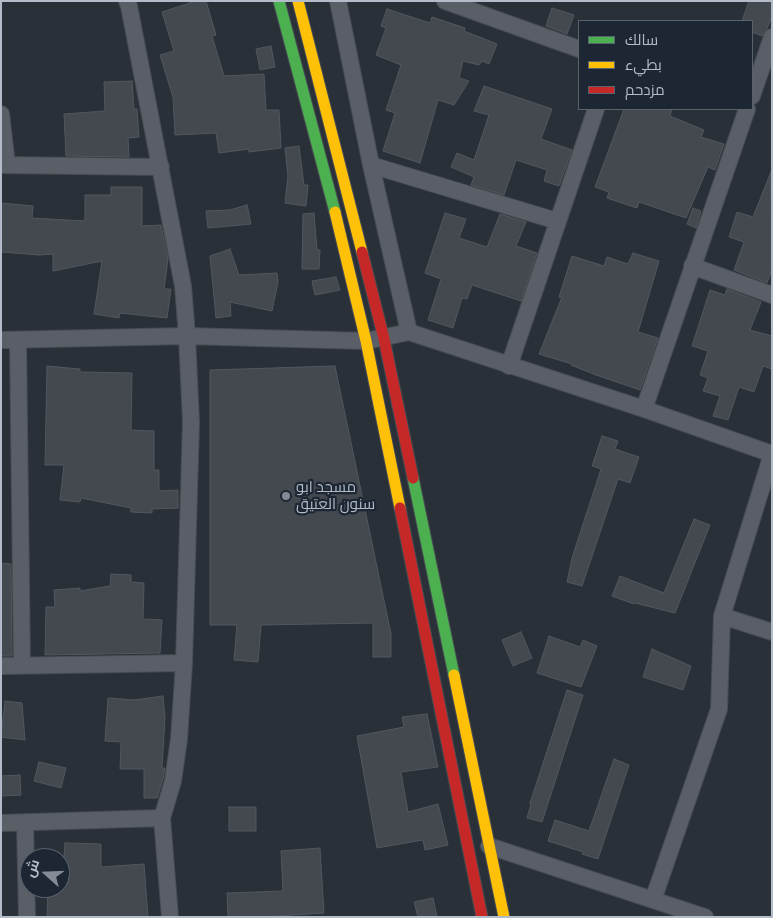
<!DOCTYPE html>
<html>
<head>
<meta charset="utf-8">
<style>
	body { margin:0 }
	#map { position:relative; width:773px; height:918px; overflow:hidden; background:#2a3038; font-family:Lato,Cairo,sans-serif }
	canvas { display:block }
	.frame { position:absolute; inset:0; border:2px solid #b4bcc9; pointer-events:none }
	.legend { position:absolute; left:578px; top:20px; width:175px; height:90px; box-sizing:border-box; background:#1d2633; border:1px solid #59626f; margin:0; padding:6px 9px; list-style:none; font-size:15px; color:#b4bcc9 }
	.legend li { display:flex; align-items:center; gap:10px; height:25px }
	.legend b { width:25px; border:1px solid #59626f }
	.north { position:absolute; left:20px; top:848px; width:50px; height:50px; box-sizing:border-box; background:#1d2633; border:1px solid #59626f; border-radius:50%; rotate:290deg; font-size:14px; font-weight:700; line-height:20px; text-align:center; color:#b4bcc9 }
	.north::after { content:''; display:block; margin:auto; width:18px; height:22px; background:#848b96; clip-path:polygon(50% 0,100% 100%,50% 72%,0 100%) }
</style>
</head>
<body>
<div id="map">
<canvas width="773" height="918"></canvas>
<div class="frame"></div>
<ul class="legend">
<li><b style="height:6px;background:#4caf50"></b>سالك</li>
<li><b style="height:6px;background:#ffc107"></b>بطيء</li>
<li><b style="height:6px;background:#c62828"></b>مزدحم</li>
</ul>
<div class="north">ش</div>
</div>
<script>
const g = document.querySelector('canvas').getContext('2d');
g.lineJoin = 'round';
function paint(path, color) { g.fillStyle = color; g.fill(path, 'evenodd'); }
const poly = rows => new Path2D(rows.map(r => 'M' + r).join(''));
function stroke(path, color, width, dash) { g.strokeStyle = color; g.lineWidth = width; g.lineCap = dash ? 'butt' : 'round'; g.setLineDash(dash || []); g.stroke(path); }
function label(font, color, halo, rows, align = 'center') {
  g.font = font + ' Lato,Cairo,sans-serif'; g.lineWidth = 4.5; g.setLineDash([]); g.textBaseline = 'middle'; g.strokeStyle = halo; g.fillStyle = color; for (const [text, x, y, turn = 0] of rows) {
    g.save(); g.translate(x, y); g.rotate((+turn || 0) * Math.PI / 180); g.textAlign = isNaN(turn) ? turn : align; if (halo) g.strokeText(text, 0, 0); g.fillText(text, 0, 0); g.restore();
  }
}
const building = poly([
	[196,1,206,1,216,35,212,36,224,76,264,74,266,110,279,110,281,148,249,152,249,149,219,153,216,133,175,135,173,97,160,55,174,51,162,12,196,1],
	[749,1,772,1,772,16,767,29,762,36,752,32,752,21,742,21,749,1],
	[552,8,574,15,567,34,546,26,552,8],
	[387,9,430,23,432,17,465,28,464,31,497,44,489,64,482,61,479,65,463,61,459,78,469,81,454,105,438,100,420,163,383,151,395,113,386,110,401,65,376,55,386,28,381,26,387,9],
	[271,46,275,67,260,70,256,49,271,46],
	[132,81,134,109,137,109,139,137,128,138,129,157,66,156,64,114,105,111,104,82,132,81],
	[484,86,552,109,541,139,572,150,559,186,544,181,547,170,516,160,504,195,471,185,474,177,451,167,457,153,474,160,489,115,474,111,484,86],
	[624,109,672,109,670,116,704,130,701,137,724,144,715,170,708,167,686,218,639,202,637,208,607,198,609,192,595,187,624,109],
	[299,146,304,185,308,185,306,206,285,203,288,176,285,148,299,146],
	[771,172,772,269,767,283,734,270,744,242,729,237,737,212,753,217,771,172],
	[111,187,142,187,142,226,161,225,168,259,164,289,171,289,167,318,120,313,119,318,94,314,102,261,53,271,53,254,39,255,1,252,1,203,33,206,32,218,85,221,85,195,111,195,111,187],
	[247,205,251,224,208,228,206,211,230,210,247,205],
	[693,208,701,211,696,228,687,224,693,208],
	[314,213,317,250,320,250,319,269,302,269,303,214,314,213],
	[445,213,466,219,459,238,487,247,500,214,526,222,516,246,537,253,521,301,472,285,467,299,462,298,453,328,428,320,441,279,425,273,445,213],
	[230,249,239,275,277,273,278,282,272,311,230,302,231,316,216,318,210,256,230,249],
	[633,253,659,261,638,332,658,338,640,390,596,375,571,365,572,364,539,354,562,297,559,297,572,256,604,266,607,257,628,264,633,253],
	[336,277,340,290,315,295,312,281,336,277],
	[727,289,761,302,750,330,772,336,772,369,763,366,754,392,739,387,728,420,713,416,720,396,703,391,708,378,700,375,708,351,692,346,710,290,725,295,727,289],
	[47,366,80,369,80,372,132,373,131,430,154,431,154,470,159,470,159,491,178,490,178,508,152,509,152,513,131,512,131,508,81,498,80,502,60,500,64,465,45,465,47,366],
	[335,366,391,634,391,657,373,657,373,623,261,625,258,662,234,660,237,625,210,625,210,370,335,366],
	[602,436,618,441,615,449,639,457,630,483,618,479,582,586,567,582,572,558,601,469,592,466,602,436],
	[694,519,710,525,675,613,635,603,634,604,612,596,620,576,664,593,694,519],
	[1,563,11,564,12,656,1,656,1,563],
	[111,574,131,575,131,582,144,583,143,619,162,620,160,653,45,655,46,607,55,607,54,590,80,588,80,591,110,586,111,574],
	[521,632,532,658,513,666,502,640,521,632],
	[549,636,580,647,583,640,597,646,581,687,537,673,549,636],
	[652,649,691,666,683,690,643,677,652,649],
	[567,690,583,695,542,822,527,818,531,804,530,803,567,690],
	[163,696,165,718,162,768,165,768,163,779,157,798,144,798,144,769,120,769,121,742,105,741,108,698,134,700,163,696],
	[5,701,22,703,25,740,1,737,5,701],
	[427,714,438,767,401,772,408,812,438,804,448,845,425,850,423,840,377,848,357,736,404,727,402,717,427,714],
	[614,759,629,765,598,859,582,854,583,852,548,841,555,820,589,831,614,759],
	[39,762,66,768,61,788,34,781,39,762],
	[20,775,21,795,1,796,1,776,20,775],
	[229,807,256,807,256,831,229,831,229,807],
	[65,843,101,844,101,867,144,864,148,917,47,917,48,888,60,888,60,885,62,885,65,843],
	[320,848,324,913,263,917,228,917,227,893,283,891,281,851,320,848],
	[433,898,437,917,418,917,414,902,433,898]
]);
paint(building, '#444950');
stroke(building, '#52575f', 1);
const street = poly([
	[127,1,129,6,183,286,187,336,191,422,184,663,179,739,173,781,162,818,170,917],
	[338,1,371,165,409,332],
	[445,1,579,49],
	[752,96,772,37],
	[1,114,7,165],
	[1,165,161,167],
	[371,165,557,221],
	[692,266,772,295],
	[1,340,187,336,366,341,409,332,644,409,772,454],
	[18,340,22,666],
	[509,366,596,109],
	[644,409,747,109],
	[722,616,772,632],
	[1,666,184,663],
	[1,823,162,818],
	[25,823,27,917],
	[489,846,705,917],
	[653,900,719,709,722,616,772,454]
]);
const fast = poly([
	[279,1,335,212],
	[413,478,454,675]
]);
const slow = poly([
	[298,1,362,252],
	[335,212,366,341,400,508],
	[454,675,504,917]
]);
const jam = poly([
	[362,252,384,339,413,478],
	[400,508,482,917]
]);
stroke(street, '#484c53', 18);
stroke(fast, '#484c53', 13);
stroke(slow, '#484c53', 13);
stroke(jam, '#484c53', 13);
stroke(street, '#5a5e66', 16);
stroke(fast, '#4caf50', 11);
stroke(slow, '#ffc107', 11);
stroke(jam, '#c62828', 11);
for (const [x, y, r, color] of [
	[286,496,5,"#848b96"]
]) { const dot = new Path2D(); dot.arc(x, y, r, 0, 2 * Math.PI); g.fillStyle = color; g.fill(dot); stroke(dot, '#1d2633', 2); }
label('15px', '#b4bcc9', '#1d2633', [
	["مسجد ابو",296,487],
	["سنون العتيق",296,504]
], 'left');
</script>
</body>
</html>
